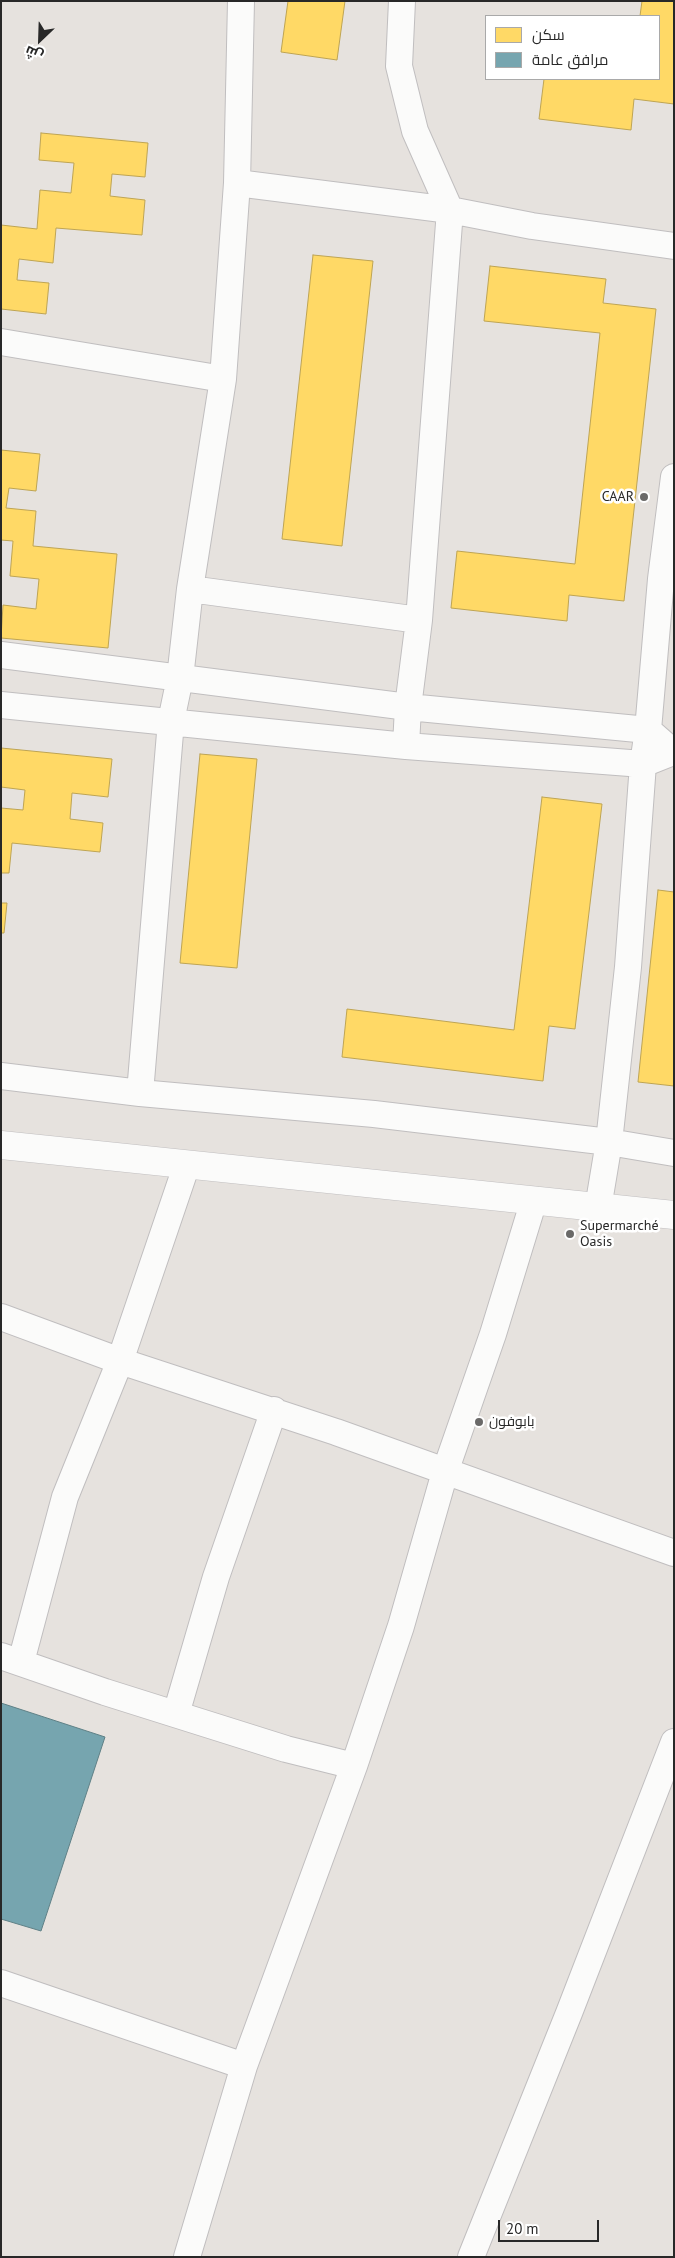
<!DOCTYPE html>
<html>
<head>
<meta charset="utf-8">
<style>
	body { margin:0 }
	#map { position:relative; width:675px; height:2258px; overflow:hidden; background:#e6e2de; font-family:"PT Sans",Cairo,sans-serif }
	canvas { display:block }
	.frame { position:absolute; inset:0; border:2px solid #282828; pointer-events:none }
	.legend { position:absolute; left:485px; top:15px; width:175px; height:65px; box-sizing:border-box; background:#fff; border:1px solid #a9a9a9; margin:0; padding:6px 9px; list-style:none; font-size:15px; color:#282828 }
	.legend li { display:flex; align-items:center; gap:10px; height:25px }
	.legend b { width:25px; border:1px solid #a9a9a9 }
	.north { position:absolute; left:15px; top:15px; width:50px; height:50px; -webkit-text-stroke:4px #fff; paint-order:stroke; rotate:204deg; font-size:14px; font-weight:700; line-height:20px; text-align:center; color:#282828 }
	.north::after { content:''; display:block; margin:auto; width:18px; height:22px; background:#282828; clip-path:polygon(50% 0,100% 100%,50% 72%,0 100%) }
	.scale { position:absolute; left:498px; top:2220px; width:101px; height:22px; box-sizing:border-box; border:2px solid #282828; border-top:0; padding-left:6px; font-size:15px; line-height:18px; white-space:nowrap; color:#282828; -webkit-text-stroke:4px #fff; paint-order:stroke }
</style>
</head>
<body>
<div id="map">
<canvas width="675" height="2258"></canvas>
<div class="frame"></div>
<ul class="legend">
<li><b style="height:14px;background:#ffd966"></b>سكن</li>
<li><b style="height:14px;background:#76a5af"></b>مرافق عامة</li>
</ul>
<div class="north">ش</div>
<div class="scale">20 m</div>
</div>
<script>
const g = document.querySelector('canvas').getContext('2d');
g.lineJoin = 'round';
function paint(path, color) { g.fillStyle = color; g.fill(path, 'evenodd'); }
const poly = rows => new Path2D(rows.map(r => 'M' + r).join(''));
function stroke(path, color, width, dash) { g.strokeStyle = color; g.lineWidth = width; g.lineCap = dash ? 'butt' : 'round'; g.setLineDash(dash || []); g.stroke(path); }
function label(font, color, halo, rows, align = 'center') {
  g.font = font + ' "PT Sans",Cairo,sans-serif'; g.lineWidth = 5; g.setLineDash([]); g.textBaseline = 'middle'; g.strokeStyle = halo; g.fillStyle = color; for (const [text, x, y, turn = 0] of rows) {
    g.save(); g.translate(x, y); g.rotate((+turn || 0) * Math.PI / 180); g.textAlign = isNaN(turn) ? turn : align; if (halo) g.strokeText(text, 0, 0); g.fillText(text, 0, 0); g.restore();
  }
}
const homes = poly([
	[288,1,345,1,337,60,281,52,288,1],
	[642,1,674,1,674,104,634,99,631,130,539,119,544,79,659,79,659,16,640,16,642,1],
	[41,133,148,143,145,177,112,174,110,196,145,200,142,235,56,228,53,263,19,259,17,280,49,283,46,314,1,309,1,225,37,229,40,190,71,193,74,163,39,160,41,133],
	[313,255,373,261,342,546,282,539,313,255],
	[490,266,606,279,603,303,656,309,624,601,569,595,567,621,451,608,457,551,575,564,600,333,484,321,490,266],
	[1,450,40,454,36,491,9,488,6,508,36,511,33,546,117,554,108,648,1,638,3,605,36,609,39,579,10,576,13,541,1,540,1,450],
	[1,748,112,759,108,797,72,793,70,819,103,823,100,852,12,843,9,873,1,873,1,808,23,810,25,790,1,787,1,748],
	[200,754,257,759,237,968,180,963,200,754],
	[542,797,602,804,575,1029,549,1026,543,1081,342,1057,347,1009,514,1030,542,797],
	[658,890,674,892,674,1086,638,1082,658,890],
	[1,903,7,903,4,933,1,933,1,903]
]);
paint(homes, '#ffd966');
stroke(homes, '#bea453', 1);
const public = poly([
	[1,1703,105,1737,41,1931,1,1919,1,1703]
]);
paint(public, '#76a5af');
stroke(public, '#5f8086', 1);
const street = poly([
	[402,1,399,66,415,131,450,210,419,620,408,707,406,746],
	[237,183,450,210,532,226,674,246],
	[1,342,223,379],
	[190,589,419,620],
	[1,655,408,707,648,730,673,752,643,764,406,746,1,705],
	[1,1076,140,1093,374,1114,609,1142,674,1153],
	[140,1093,171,721,180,678,190,589,223,379,237,183,241,1],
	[598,1208,609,1142,628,967,643,764,648,730,661,579,674,477],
	[1,1317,120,1361,336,1432,674,1553],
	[1,1656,105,1692,286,1749,354,1766],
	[21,1662,65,1497,120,1361,187,1164],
	[176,1714,216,1577,274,1410],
	[1,1983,244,2066],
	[187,2257,244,2066,354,1766,401,1626,445,1472,493,1334,534,1200],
	[471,2257,569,2013,674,1742]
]);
const secondary = poly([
	[1,1145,674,1215]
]);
stroke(street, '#c0bebf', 28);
stroke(secondary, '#c0bebf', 29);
stroke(street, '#fbfbfa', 26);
stroke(secondary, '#fbfbfa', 28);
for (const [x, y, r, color] of [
	[644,497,5,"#6a6968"],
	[570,1234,5,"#6a6968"],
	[479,1422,5,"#6a6968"]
]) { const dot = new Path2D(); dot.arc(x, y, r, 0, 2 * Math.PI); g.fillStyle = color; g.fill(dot); stroke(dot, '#fff', 2); }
label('14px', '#282828', '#fff', [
	["CAAR",634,497,"right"],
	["Supermarché",580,1226],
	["Oasis",580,1242],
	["بابوفون",489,1422]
], 'left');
</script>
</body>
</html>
